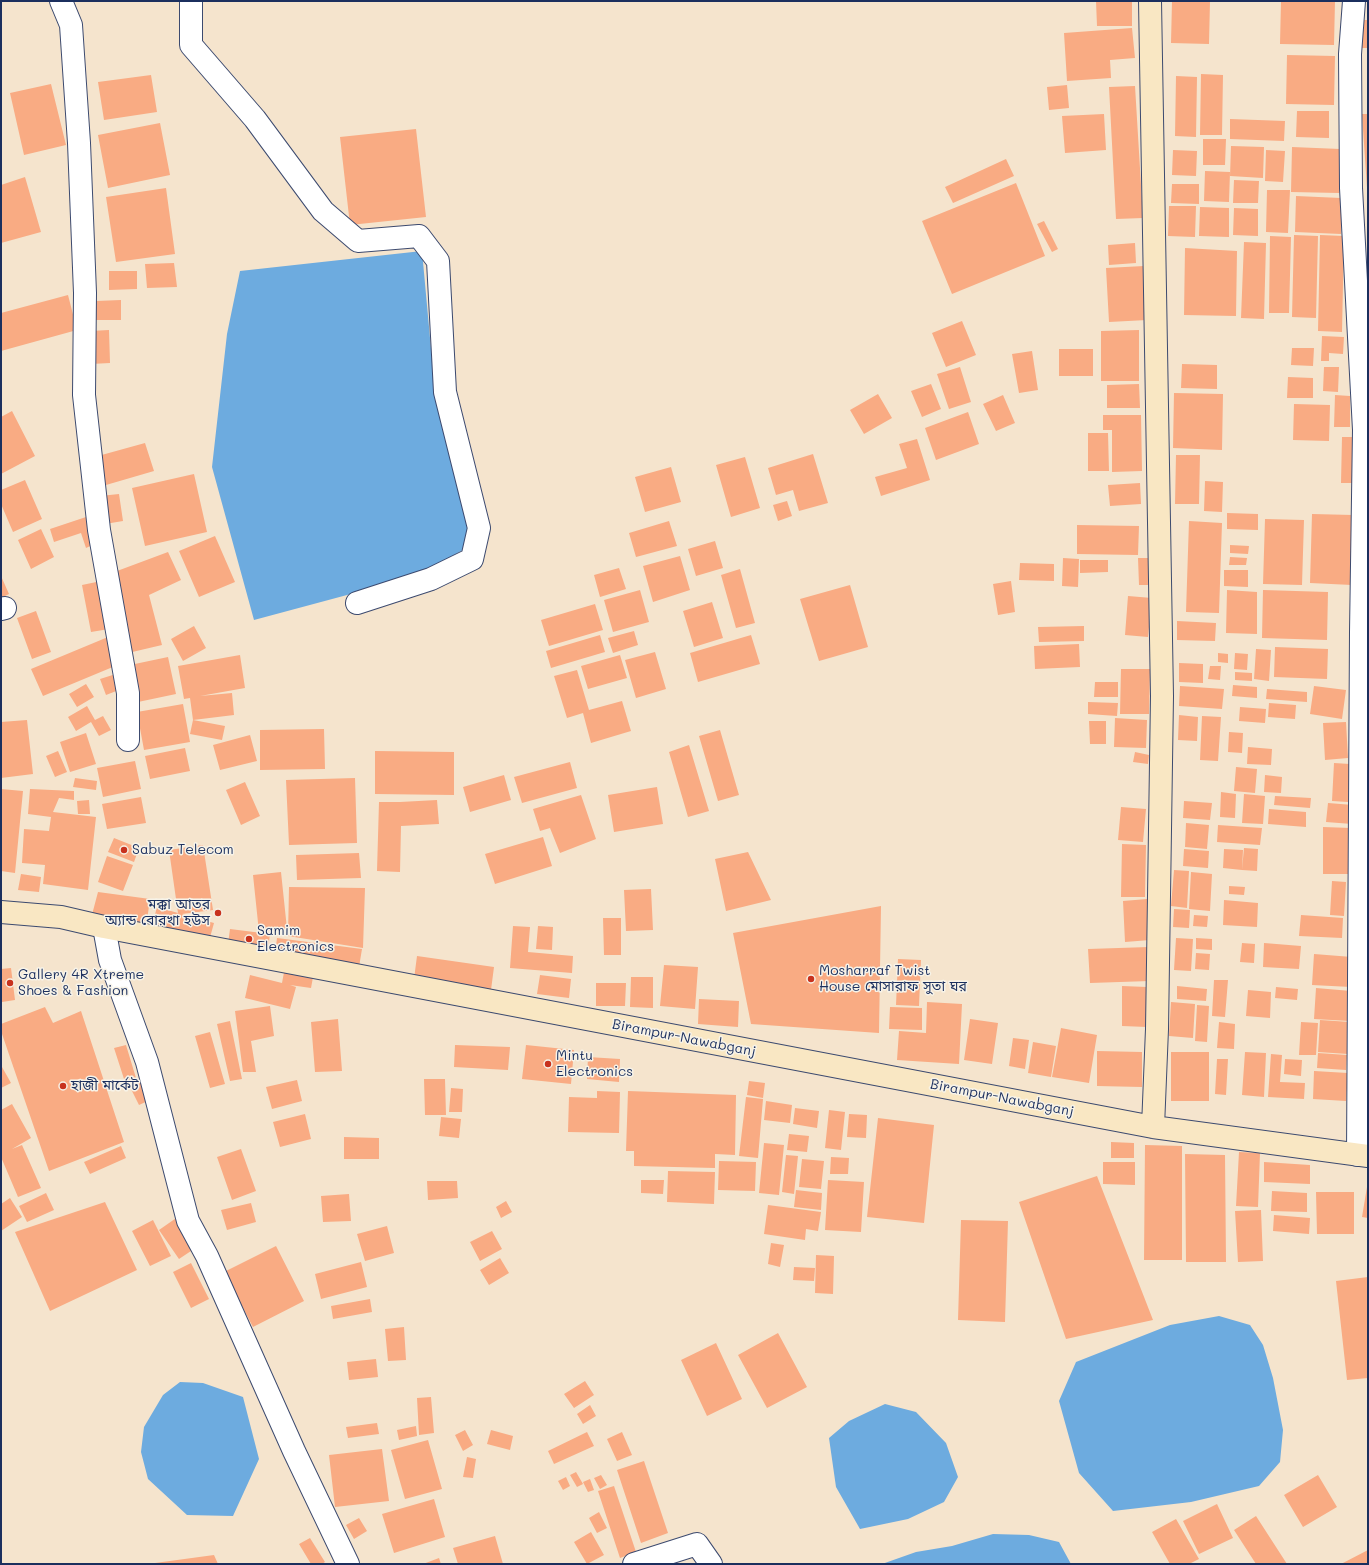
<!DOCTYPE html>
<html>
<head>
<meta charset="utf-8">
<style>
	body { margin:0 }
	#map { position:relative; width:1369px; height:1565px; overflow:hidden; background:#f5e4cd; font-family:Mali,sans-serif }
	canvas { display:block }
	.frame { position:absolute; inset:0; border:2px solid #1b2f5e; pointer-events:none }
</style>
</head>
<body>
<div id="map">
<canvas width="1369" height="1565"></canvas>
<div class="frame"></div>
</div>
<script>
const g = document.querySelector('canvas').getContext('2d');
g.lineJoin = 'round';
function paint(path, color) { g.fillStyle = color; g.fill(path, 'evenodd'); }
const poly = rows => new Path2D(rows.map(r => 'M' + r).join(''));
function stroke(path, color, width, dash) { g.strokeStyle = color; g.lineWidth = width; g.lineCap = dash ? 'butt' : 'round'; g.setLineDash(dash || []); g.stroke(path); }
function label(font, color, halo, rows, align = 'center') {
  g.font = font + ' Mali,"Noto Sans Bengali",sans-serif'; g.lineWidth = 3; g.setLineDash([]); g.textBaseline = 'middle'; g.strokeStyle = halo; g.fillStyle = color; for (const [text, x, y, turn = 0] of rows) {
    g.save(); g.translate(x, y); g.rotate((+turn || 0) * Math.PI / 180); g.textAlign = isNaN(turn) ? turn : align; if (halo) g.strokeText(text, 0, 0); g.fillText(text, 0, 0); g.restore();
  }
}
paint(poly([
	[422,251,435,392,472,545,414,577,254,620,212,467,227,334,240,271],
	[1219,1316,1250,1325,1263,1345,1273,1378,1283,1430,1280,1462,1259,1486,1191,1502,1113,1511,1079,1473,1059,1401,1076,1362,1170,1325],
	[180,1382,203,1383,243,1397,259,1459,233,1516,187,1515,148,1479,141,1452,144,1427,163,1395],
	[885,1404,916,1412,946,1443,958,1477,944,1502,908,1519,860,1529,836,1487,829,1438,849,1421],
	[993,1534,1029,1535,1059,1542,1071,1564,882,1564,916,1552,952,1546]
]), '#6dabdf');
paint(poly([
	[1096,1,1132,1,1132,26,1097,26],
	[1172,1,1210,1,1209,44,1171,43],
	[1281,1,1335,1,1334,45,1280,44],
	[1361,20,1368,20,1368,48,1360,48],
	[1132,28,1135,58,1110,60,1111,78,1067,81,1064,33],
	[1287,55,1335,56,1334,105,1286,104],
	[1201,74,1223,75,1222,135,1200,135],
	[151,75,157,112,104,120,98,82],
	[1176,76,1197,77,1196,137,1175,136],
	[51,84,66,145,24,155,10,93],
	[1067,85,1069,108,1049,110,1047,87],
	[1135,86,1143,218,1116,219,1109,87],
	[1297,111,1329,111,1329,138,1296,137],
	[1104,114,1106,150,1065,153,1062,116],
	[1362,114,1368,114,1368,187,1367,188],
	[1230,119,1285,121,1284,141,1230,139],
	[160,123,170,175,108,188,98,135],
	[416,129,426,217,350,225,340,137],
	[1203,139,1226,139,1225,165,1203,165],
	[1231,146,1264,147,1263,178,1230,176],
	[1292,147,1340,149,1339,193,1291,192],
	[1173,150,1197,151,1196,176,1172,175],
	[1266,150,1285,151,1283,182,1265,181],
	[1006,159,1014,176,953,203,945,187],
	[1205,171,1230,172,1229,202,1204,201],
	[25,177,41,232,1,243,1,185],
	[1234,180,1259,181,1258,203,1233,203],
	[1016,183,1045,256,952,294,922,221],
	[1172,184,1199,184,1199,204,1171,203],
	[166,188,175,254,116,262,106,197],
	[1267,190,1290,190,1288,233,1266,232],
	[1296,196,1341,198,1341,234,1295,232],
	[1169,206,1196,206,1195,237,1168,236],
	[1200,207,1229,208,1229,237,1199,236],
	[1234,208,1258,209,1258,236,1233,235],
	[1044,221,1058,249,1052,252,1037,224],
	[1294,235,1318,236,1316,318,1292,317],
	[1320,235,1344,236,1342,332,1318,331],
	[1270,236,1291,237,1289,313,1269,313],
	[1244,242,1266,243,1264,319,1241,318],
	[1135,243,1136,263,1109,265,1108,245],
	[1185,248,1237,251,1236,316,1184,315],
	[174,263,177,287,147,288,145,264],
	[1144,266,1147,320,1109,322,1106,268],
	[109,271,137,271,137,289,109,290],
	[68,295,77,330,1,351,1,313],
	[121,300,121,320,96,320,96,301],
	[962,321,976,355,946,367,932,333],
	[109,330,110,363,91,364,90,331],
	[1139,330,1139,381,1101,381,1101,331],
	[1322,336,1344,337,1343,354,1329,353,1329,361,1321,361],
	[1292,348,1314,348,1313,366,1291,365],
	[1059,349,1093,349,1093,376,1059,376],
	[1032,351,1038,390,1019,393,1012,354],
	[1182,364,1217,365,1217,389,1181,388],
	[960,367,971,402,949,409,937,374],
	[1324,367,1339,367,1338,392,1323,391],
	[1288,377,1313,378,1313,398,1287,398],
	[931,384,941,409,922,417,911,391],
	[1139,384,1140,408,1107,408,1107,385],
	[1174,393,1223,394,1222,450,1173,448],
	[878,394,892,418,864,434,850,410],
	[1003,395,1015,423,996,431,983,404],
	[1335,395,1350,396,1350,427,1334,427],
	[1294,404,1330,405,1329,441,1293,440],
	[12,411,35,456,1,474,1,417],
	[968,412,979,444,936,460,925,428],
	[1103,415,1141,415,1142,471,1112,472,1112,430,1103,430],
	[1088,433,1108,433,1109,471,1088,471],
	[1342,437,1353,437,1352,483,1341,483],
	[917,439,930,480,881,496,875,477,907,468,899,444],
	[145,443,154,471,106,485,98,456],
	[813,454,828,503,799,511,793,490,776,495,768,468],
	[1176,455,1200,455,1199,504,1175,504],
	[745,457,760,508,731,517,716,465],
	[671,467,681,502,645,512,635,477],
	[194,474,207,532,145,546,132,488],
	[25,480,42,519,13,532,1,504,1,490],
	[1205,481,1223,482,1222,512,1204,511],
	[1140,483,1141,504,1110,506,1108,485],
	[119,494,123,521,105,524,100,496],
	[787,501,792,516,778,521,773,505],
	[1227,513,1258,514,1258,530,1227,529],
	[1312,514,1353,515,1352,585,1310,583],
	[89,516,97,543,86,548,81,533,54,542,50,529],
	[1265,519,1304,520,1302,585,1263,584],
	[669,521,677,546,636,557,629,533],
	[1189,521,1222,523,1219,613,1186,612],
	[1077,525,1139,526,1138,555,1077,554],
	[41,529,54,557,31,569,18,540],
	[215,536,235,582,199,597,179,551],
	[715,541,723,568,696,576,688,549],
	[1230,545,1249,546,1248,554,1230,553],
	[168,552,181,580,149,595,162,645,128,653,109,574],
	[680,556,690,590,653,602,643,566],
	[1230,557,1247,558,1246,565,1229,565],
	[1063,558,1079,559,1078,587,1062,586],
	[1138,558,1148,558,1148,585,1139,585],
	[1080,560,1108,560,1108,572,1080,573],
	[1020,563,1054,564,1054,581,1019,580],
	[619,568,626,589,600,597,594,575],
	[740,569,755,623,736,628,721,575],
	[1224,570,1248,570,1248,587,1224,586],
	[1,576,9,594,1,598],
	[106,580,115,628,91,632,82,585],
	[1011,581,1015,612,998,615,993,584],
	[850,585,868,647,819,661,800,599],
	[640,590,649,622,613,632,604,600],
	[1227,590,1257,592,1257,634,1226,633],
	[1263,590,1328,592,1327,640,1262,638],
	[1128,596,1152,598,1148,637,1125,635],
	[712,602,723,638,694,647,683,611],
	[595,604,603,630,549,646,541,620],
	[36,611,51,652,32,659,17,618],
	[1177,621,1216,623,1215,641,1177,640],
	[194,626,206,648,183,661,171,639],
	[1084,626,1084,641,1039,642,1038,627],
	[634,631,638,645,613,653,608,638],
	[600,635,605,652,551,668,546,651],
	[751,635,760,664,698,682,690,653],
	[108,637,120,664,43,696,31,669],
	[1079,644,1080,667,1035,669,1034,646],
	[1275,647,1328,649,1327,679,1274,677],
	[1256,649,1271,650,1269,681,1254,679],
	[655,652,666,689,636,698,625,660],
	[1218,653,1228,654,1228,663,1218,662],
	[1235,653,1248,654,1247,670,1234,669],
	[240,655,245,688,200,696,232,693,234,715,193,720,225,726,222,740,190,734,193,720,190,698,184,699,178,666],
	[620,655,627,678,588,689,581,666],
	[168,657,176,694,138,702,130,665],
	[1179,663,1203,664,1203,683,1179,682],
	[1210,666,1221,666,1220,680,1208,679],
	[1121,669,1150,669,1149,714,1120,714],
	[577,670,589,710,622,701,631,731,591,743,583,713,567,718,554,676],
	[1235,672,1252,673,1252,681,1235,680],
	[119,673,124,688,106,695,100,679],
	[1095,682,1118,682,1118,697,1094,697],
	[86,684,94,697,77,707,69,694],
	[1233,685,1257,687,1257,698,1232,696],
	[1180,686,1224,689,1222,709,1179,706],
	[1314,686,1346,690,1342,719,1310,714],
	[1267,689,1307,692,1307,702,1266,699],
	[1088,702,1118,703,1117,716,1088,714],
	[1269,703,1296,705,1295,719,1268,717],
	[183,704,190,742,144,750,137,712],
	[87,706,95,720,103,716,111,730,99,736,91,722,76,731,68,717],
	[1240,707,1266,709,1265,723,1239,721],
	[1179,715,1198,717,1197,741,1178,740],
	[1202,716,1221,717,1218,761,1200,760],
	[1115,718,1147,720,1146,748,1114,747],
	[27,720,33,774,1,778,1,722],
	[1089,721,1106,721,1106,744,1090,744],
	[1346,722,1348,758,1325,760,1323,723],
	[324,729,325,769,260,770,260,730],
	[720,730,739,795,718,801,699,736],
	[1229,732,1243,733,1242,753,1228,752],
	[86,733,96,764,70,772,60,742],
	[250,735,257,761,220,770,213,745],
	[689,745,709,811,688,817,669,752],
	[1248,747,1272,749,1271,765,1247,764],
	[185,748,190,771,150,779,145,756],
	[58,751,67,772,55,777,46,756],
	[375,751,454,752,454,795,375,794],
	[1135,752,1149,755,1148,764,1133,762],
	[135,761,141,789,103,797,97,768],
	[570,762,577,788,522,803,514,777],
	[1334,763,1350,764,1348,802,1332,801],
	[1236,767,1257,769,1255,793,1234,791],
	[504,775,511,800,470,812,463,787],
	[1265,775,1282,777,1281,793,1264,792],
	[75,778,97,781,96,790,73,787],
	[355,778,357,843,289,845,286,780],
	[245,782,260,816,241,825,226,790],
	[657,787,663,824,614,832,608,795],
	[1,789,23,791,15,873,1,871],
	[30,789,74,791,74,800,59,798,53,812,96,817,88,890,43,884,45,865,22,863,24,829,49,831,51,817,28,814],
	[1221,792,1236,794,1235,818,1220,817],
	[1244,794,1265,796,1263,824,1242,823],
	[581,795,596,839,560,853,550,828,540,831,533,809],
	[1275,796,1311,798,1310,808,1274,805],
	[141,797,146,823,107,829,102,804],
	[89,800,90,814,78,814,77,801],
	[437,800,439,824,401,826,400,872,377,871,379,802,400,802],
	[1184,801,1212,803,1210,820,1183,818],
	[1328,803,1353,805,1352,824,1326,822],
	[1121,807,1146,809,1143,842,1118,840],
	[1269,809,1306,812,1306,827,1268,824],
	[1186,823,1209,825,1207,849,1185,847],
	[1218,825,1262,828,1260,845,1217,842],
	[1323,827,1351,828,1351,874,1323,874],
	[543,837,552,866,495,884,485,854],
	[114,838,139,848,134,862,108,852],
	[1122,844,1146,845,1145,897,1121,897],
	[203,845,213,910,182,914,214,923,206,952,149,936,157,907,178,913,169,850],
	[1244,848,1258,849,1257,871,1242,870],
	[1184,849,1209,851,1208,868,1183,866],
	[1224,849,1243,850,1242,870,1223,868],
	[748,852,771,900,726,911,715,859],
	[359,853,361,878,297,880,296,855],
	[107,856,133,865,123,891,98,882],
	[1174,870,1189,871,1187,908,1171,906],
	[281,872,287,929,259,932,253,875],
	[1191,872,1212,874,1210,911,1189,909],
	[21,874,41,877,39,892,18,890],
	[1332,881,1346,882,1344,916,1330,915],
	[1229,886,1245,887,1244,895,1229,894],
	[289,887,365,888,363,948,288,936],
	[651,889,653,930,626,931,624,890],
	[98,892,150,899,145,934,89,926],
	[1147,899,1150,940,1125,942,1123,901],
	[1224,900,1258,903,1257,927,1223,925],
	[881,906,879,1033,751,1024,733,933],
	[1174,909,1190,910,1189,928,1173,927],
	[1194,915,1208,916,1207,927,1193,926],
	[1301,915,1343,918,1342,938,1299,936],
	[603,918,621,918,621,955,604,955],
	[513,926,530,927,528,952,573,956,572,973,510,968],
	[538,926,553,927,552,950,536,949],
	[230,929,270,934,268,949,228,944],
	[277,938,362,949,358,973,274,962],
	[1176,938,1193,939,1191,971,1174,970],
	[1196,938,1212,939,1212,950,1196,949],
	[1242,943,1255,944,1254,963,1240,962],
	[1264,943,1301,946,1299,969,1263,967],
	[1149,947,1150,981,1090,983,1088,949],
	[1196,953,1210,954,1209,970,1195,969],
	[1314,954,1352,957,1351,987,1312,985],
	[417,956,494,967,491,990,414,979],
	[898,959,921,960,919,1006,896,1005],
	[664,965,698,967,695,1009,660,1006],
	[285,967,314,972,311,988,290,985,296,987,290,1009,245,998,250,975,282,983],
	[11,968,15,1000,2,1002,1,969],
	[540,975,571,979,569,998,537,994],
	[631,977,653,977,653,1008,630,1007],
	[1214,980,1228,980,1225,1017,1212,1016],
	[596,983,626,983,625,1006,596,1006],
	[1122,986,1147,987,1147,1027,1122,1026],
	[1177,986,1207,989,1206,1001,1177,999],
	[1276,987,1298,989,1297,1000,1275,998],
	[1316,988,1351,991,1350,1021,1314,1019],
	[1248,990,1271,992,1270,1018,1246,1016],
	[699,999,739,1001,738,1027,698,1024],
	[927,1002,962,1004,959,1064,897,1060,899,1031,926,1033],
	[1171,1002,1195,1004,1193,1038,1169,1036],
	[1197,1005,1209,1006,1207,1042,1195,1041],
	[270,1006,274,1036,251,1041,256,1072,243,1072,235,1011],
	[45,1007,53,1023,81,1011,124,1142,49,1171,1,1031,1,1024],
	[890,1007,922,1008,922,1030,889,1029],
	[338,1019,342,1071,315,1072,311,1022],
	[970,1019,998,1023,992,1064,964,1060],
	[1320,1020,1350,1022,1348,1054,1318,1052],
	[230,1021,242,1079,230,1081,217,1024],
	[1219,1022,1235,1024,1234,1049,1217,1048],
	[1301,1022,1318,1023,1316,1055,1299,1055],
	[1061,1028,1097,1035,1089,1083,1052,1077],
	[210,1032,225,1084,210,1088,195,1036],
	[1013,1038,1029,1040,1025,1069,1009,1066],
	[1033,1042,1056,1046,1051,1077,1028,1073],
	[126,1045,136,1078,125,1082,114,1048],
	[455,1045,510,1047,508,1070,454,1067],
	[526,1045,574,1050,571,1084,522,1079],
	[1097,1051,1142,1052,1142,1087,1097,1086],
	[1171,1052,1209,1052,1209,1101,1171,1101],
	[1245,1052,1266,1053,1264,1097,1242,1095],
	[1318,1053,1347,1055,1346,1070,1317,1068],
	[1271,1054,1282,1055,1280,1082,1305,1083,1304,1099,1268,1097],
	[588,1057,620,1059,619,1082,587,1079],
	[1217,1059,1228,1059,1226,1095,1215,1094],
	[1285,1059,1302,1060,1301,1076,1284,1074],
	[1,1067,2,1067,11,1083,1,1088],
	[1314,1071,1348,1073,1346,1101,1313,1099],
	[424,1079,445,1079,446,1115,425,1115],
	[297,1080,302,1101,272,1109,266,1087],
	[749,1081,765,1083,763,1098,747,1095],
	[141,1082,150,1100,139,1105,130,1087],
	[451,1088,463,1089,462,1112,449,1112],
	[597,1091,620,1092,619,1133,568,1132,569,1097,597,1098],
	[628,1091,736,1095,735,1155,715,1154,715,1168,634,1166,634,1151,626,1151],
	[746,1097,763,1099,758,1158,739,1156],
	[766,1101,792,1105,790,1123,764,1120],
	[12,1104,31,1138,12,1149,22,1145,41,1188,18,1197,1,1157,1,1110],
	[795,1108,819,1111,817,1128,793,1124],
	[829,1110,845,1112,841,1150,825,1148],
	[305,1114,311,1139,280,1147,273,1122],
	[849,1114,867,1115,866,1138,847,1137],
	[441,1117,461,1119,459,1138,439,1136],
	[878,1118,934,1125,924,1223,867,1217],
	[789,1134,809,1136,807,1152,787,1150],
	[344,1137,379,1138,379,1159,344,1159],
	[1111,1142,1134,1143,1134,1158,1111,1158],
	[764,1143,784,1145,779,1195,759,1193],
	[1145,1145,1182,1146,1182,1260,1144,1260],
	[121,1146,126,1158,90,1174,84,1162],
	[241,1149,256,1191,232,1200,217,1157],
	[1239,1152,1260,1153,1258,1207,1236,1206],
	[1185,1154,1225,1155,1226,1262,1186,1262],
	[786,1155,798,1156,794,1194,782,1192],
	[831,1157,849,1158,848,1174,830,1174],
	[802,1159,824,1161,821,1189,799,1187],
	[719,1161,756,1162,755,1191,718,1190],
	[1103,1162,1135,1162,1135,1185,1103,1184],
	[1264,1162,1310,1165,1310,1184,1264,1182],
	[668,1171,715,1172,714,1204,667,1202],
	[1097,1176,1153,1320,1066,1339,1019,1202],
	[641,1180,664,1180,663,1194,641,1193],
	[828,1180,864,1182,861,1232,825,1230],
	[427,1181,457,1181,458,1198,428,1200],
	[1367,1187,1368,1187,1368,1218,1362,1217],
	[796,1190,822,1193,821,1210,794,1207],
	[1272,1191,1307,1193,1307,1212,1271,1211],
	[1316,1192,1354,1192,1354,1234,1317,1234],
	[46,1193,54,1210,27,1222,19,1206],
	[349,1194,351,1221,323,1222,321,1196],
	[10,1198,22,1217,1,1231,1,1204],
	[506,1201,512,1212,501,1218,496,1207],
	[105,1202,137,1270,50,1311,15,1232],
	[251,1203,256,1222,227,1230,221,1210],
	[768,1205,821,1212,818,1231,806,1229,805,1240,764,1234],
	[1261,1210,1263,1261,1238,1262,1235,1211],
	[182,1214,203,1243,179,1259,159,1230],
	[1274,1215,1310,1218,1309,1234,1273,1231],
	[153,1220,171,1256,150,1266,132,1231],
	[961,1220,1008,1221,1005,1322,958,1320],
	[387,1226,394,1253,365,1261,357,1234],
	[492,1231,502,1249,480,1261,470,1242],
	[771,1243,784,1245,780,1267,768,1264],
	[276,1246,304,1301,253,1327,224,1272],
	[816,1255,834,1256,833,1294,815,1293],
	[500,1258,509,1273,489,1285,480,1270],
	[361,1262,367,1287,321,1299,315,1274],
	[191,1263,209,1299,191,1308,173,1272],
	[794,1267,815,1268,814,1281,793,1280],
	[1368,1277,1368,1378,1347,1380,1336,1281],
	[370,1299,372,1312,333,1319,331,1306],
	[404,1327,406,1360,388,1361,385,1329],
	[778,1333,807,1387,767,1408,738,1355],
	[716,1343,742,1399,707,1416,681,1360],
	[376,1359,378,1377,349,1380,347,1362],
	[585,1381,594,1395,574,1408,564,1394],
	[431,1397,434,1433,419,1435,417,1398],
	[590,1405,596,1416,583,1424,577,1414],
	[377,1423,379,1434,348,1438,346,1427],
	[416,1426,417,1436,399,1440,397,1430],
	[465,1430,473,1445,463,1451,455,1435],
	[491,1430,513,1436,510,1450,487,1444],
	[587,1432,594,1446,554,1464,548,1451],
	[622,1432,632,1455,617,1461,607,1439],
	[428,1440,442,1489,405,1499,391,1450],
	[382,1449,389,1501,335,1507,329,1455],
	[467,1457,476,1459,473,1478,463,1477],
	[644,1461,668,1533,641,1543,617,1470],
	[576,1472,583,1484,577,1487,570,1475],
	[601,1475,607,1485,600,1489,594,1478],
	[1318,1475,1337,1507,1303,1527,1284,1495],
	[566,1477,570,1486,563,1490,558,1481],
	[590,1479,594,1490,588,1492,583,1482],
	[614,1486,636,1552,620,1558,598,1491],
	[434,1499,445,1537,394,1553,382,1514],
	[1217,1504,1233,1538,1199,1554,1183,1521],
	[599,1512,607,1528,597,1533,589,1518],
	[1256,1516,1287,1564,1256,1564,1234,1530],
	[359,1518,367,1531,354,1539,346,1525],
	[1176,1519,1199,1559,1189,1564,1170,1564,1152,1532],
	[591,1532,604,1555,587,1564,574,1542],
	[495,1536,503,1564,458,1564,453,1548],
	[310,1538,325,1562,322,1564,311,1564,299,1544],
	[1368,1550,1368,1564,1341,1564],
	[214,1555,218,1564,155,1564,155,1563],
	[439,1558,441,1564,423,1564]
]), '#f9ab83');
const street = poly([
	[61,1,71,25,79,143,85,293,84,395,99,530,128,693,128,740],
	[191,1,191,45,255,119,323,211,358,241,419,236,438,261,445,392,479,528,472,559,431,579,357,603],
	[1354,1,1350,54,1351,188,1364,430,1361,632,1358,1155],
	[1,609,5,608],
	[104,927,110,960,147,1062,188,1221,207,1256,294,1451,348,1564],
	[634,1564,697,1544,711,1564]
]);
const secondary = poly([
	[1150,1,1162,696,1157,1029,1153,1127],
	[1,912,61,917,104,927,1153,1127,1368,1156]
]);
stroke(street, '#3c4a6f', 24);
stroke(secondary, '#3c4a6f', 24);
stroke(street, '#fff', 22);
stroke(secondary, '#f9e7c3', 22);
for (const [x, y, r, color] of [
	[124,850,4,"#c8321e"],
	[218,913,4,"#c8321e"],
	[249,939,4,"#c8321e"],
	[811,979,4,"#c8321e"],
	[10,983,4,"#c8321e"],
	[548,1064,4,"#c8321e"],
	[63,1086,4,"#c8321e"]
]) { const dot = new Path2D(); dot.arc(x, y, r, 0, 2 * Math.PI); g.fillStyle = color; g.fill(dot); stroke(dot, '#f7f3e8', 1.5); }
label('14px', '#1b2f5e', '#f7f3e8', [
	["Sabuz Telecom",132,850],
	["মক্কা আতর",210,905,"right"],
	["অ্যান্ড বোরখা হউস",210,921,"right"],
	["Samim",257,931],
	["Electronics",257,947],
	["Mosharraf Twist",819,971],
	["House মোসারাফ সুতা ঘর",819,987],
	["Gallery 4R Xtreme",18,975],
	["Shoes & Fashion",18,991],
	["Mintu",556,1056],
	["Electronics",556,1072],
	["হাজী মার্কেট",71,1086]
], 'left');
label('14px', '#1b2f5e', '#f7f3e8', [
	["Birampur-Nawabganj",684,1038,11],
	["Birampur-Nawabganj",1002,1098,11]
]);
</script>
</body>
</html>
